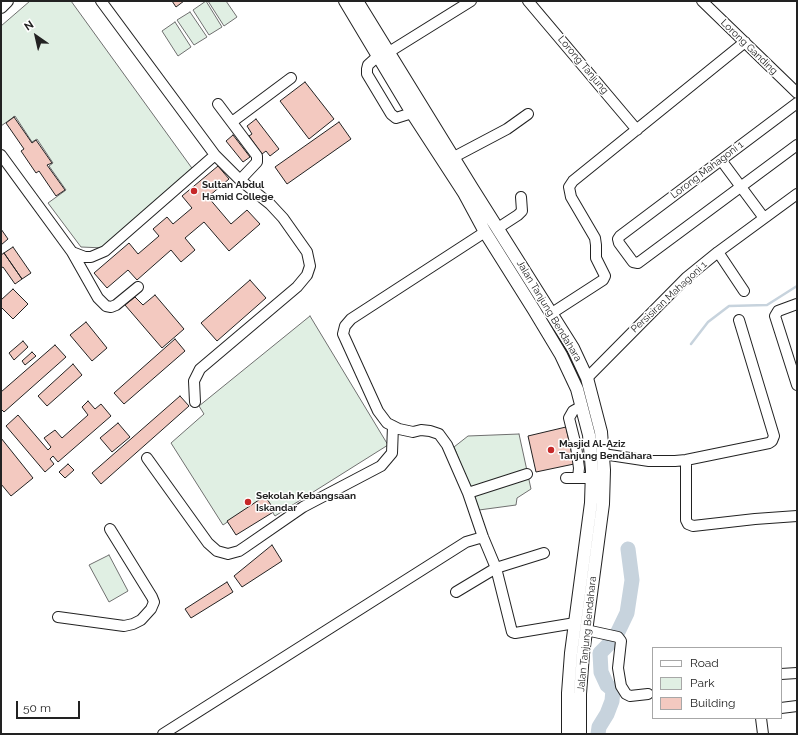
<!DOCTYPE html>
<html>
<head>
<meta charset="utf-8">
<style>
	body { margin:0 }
	#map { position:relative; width:798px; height:735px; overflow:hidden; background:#fff; font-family:Raleway,sans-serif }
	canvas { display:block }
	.frame { position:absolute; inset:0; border:2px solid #222; pointer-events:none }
	.legend { position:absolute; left:652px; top:647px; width:130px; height:72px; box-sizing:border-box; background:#fff; border:1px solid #a7a7a7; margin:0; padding:5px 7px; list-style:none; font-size:12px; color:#222 }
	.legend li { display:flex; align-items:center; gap:8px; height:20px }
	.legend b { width:20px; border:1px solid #a7a7a7 }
	.north { position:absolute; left:16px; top:16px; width:40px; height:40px; -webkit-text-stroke:3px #fff; paint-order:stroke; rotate:326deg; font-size:11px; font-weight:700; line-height:16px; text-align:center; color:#222 }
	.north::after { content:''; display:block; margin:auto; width:14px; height:18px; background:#222; clip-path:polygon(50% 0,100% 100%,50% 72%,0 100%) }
	.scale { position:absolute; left:16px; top:701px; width:64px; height:18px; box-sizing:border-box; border:2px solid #222; border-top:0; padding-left:5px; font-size:12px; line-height:14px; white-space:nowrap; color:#222; -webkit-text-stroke:3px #fff; paint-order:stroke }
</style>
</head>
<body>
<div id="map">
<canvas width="798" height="735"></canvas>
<div class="frame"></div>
<ul class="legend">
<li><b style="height:5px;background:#fff"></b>Road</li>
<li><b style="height:11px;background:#e0efe3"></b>Park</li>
<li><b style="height:11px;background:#f3c9c0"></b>Building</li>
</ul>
<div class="north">N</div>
<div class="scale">50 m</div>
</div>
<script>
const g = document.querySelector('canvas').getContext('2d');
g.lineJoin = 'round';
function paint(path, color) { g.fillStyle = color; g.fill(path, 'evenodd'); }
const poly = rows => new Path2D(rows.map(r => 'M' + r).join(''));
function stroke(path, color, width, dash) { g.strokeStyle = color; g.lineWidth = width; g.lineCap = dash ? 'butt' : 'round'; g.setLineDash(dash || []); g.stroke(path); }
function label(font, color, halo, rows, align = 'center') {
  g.font = font + ' Raleway,sans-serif'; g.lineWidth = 3; g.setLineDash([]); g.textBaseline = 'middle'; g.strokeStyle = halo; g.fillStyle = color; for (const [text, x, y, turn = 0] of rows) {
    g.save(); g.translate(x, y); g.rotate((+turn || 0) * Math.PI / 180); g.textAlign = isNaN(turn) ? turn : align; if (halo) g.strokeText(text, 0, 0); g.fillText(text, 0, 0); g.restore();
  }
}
const green = poly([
	[30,1,71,1,194,171,104,248,81,247,48,203,66,190,49,166,53,163,37,139,32,142,15,116,1,126,1,26,30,1],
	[206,1,222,27,209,35,193,10,206,1],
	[208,1,226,1,237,17,224,26,208,1],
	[190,12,207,37,194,45,177,20,190,12],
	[175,22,191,47,178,56,162,31,175,22],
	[310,316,388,445,275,516,263,498,223,525,171,443,204,414,199,406,310,316],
	[519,434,531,489,517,498,516,505,479,510,454,447,468,436,519,434],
	[109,555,128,591,109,602,89,565,109,555]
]);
paint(green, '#e0efe3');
stroke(green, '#6f6f6f', 1);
stroke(poly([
	[691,344,708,322,729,306,767,305,797,286]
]), '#c7d3dd', 2.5);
stroke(poly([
	[598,734,599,727,607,714,612,701,613,690,607,685,601,672,600,653,615,638,627,613,632,580,628,549]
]), '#c7d3dd', 15);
const building = poly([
	[172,1,184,1,176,7,172,1],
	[305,82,334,119,309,139,280,101,305,82],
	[14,117,32,143,36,140,52,163,47,165,65,190,56,196,39,171,36,173,21,151,24,149,6,123,14,117],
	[256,119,279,149,270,156,266,151,262,154,249,136,252,134,247,126,256,119],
	[339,122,351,139,287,184,275,167,339,122],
	[233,135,250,157,243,162,226,141,233,135],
	[218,166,229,179,208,197,231,224,247,210,260,224,229,251,204,222,185,238,195,250,181,262,171,250,137,280,128,270,107,288,94,273,129,243,138,254,159,236,153,229,167,217,173,224,192,208,182,196,218,166],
	[1,229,8,239,1,245,1,229],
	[13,247,31,273,22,279,4,253,13,247],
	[4,253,22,279,15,284,3,267,1,268,1,255,4,253],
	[250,280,266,298,217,341,201,323,250,280],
	[13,289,28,304,13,319,1,307,1,300,13,289],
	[155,295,184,329,162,348,125,305,135,297,143,305,155,295],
	[86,322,107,348,92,361,70,335,86,322],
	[175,339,185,351,124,404,114,393,175,339],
	[23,341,28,347,14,360,9,353,23,341],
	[55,345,66,357,4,412,1,409,1,392,55,345],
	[32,352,36,356,25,365,22,361,32,352],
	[73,364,82,375,47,406,38,396,73,364],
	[180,396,189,406,101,484,92,473,180,396],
	[88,401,95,409,101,404,111,416,58,462,53,456,50,459,54,464,45,472,6,426,18,415,48,450,51,447,44,438,55,430,62,438,88,415,82,407,88,401],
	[118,423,130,437,112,452,100,438,118,423],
	[566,427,574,464,536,472,528,436,566,427],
	[1,438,33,478,11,496,1,484,1,438],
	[68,464,74,470,65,478,59,472,68,464],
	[265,496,275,511,236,535,227,521,265,496],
	[272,545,282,561,242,587,234,576,272,545],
	[227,582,233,592,191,618,185,609,227,582]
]);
paint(building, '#f3c9c0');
stroke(building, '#222', 1);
const minor = poly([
	[528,1,637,130],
	[702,1,797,93],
	[389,52,471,1],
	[378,56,368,65,367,69,367,74,391,114,396,118,412,113],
	[797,103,620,236,618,239,619,243,633,262,638,263,797,145],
	[218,104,257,156,257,162,240,180],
	[232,122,291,78],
	[1,155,72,252,85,257,91,257,105,251,215,155,101,1],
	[454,157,507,129,528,114],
	[721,160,764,218],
	[498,228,518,215,522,211,521,197],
	[485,232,351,319,345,326,343,334,378,411,387,423,399,429,413,432,421,430,430,431,439,434,447,445,468,493,483,537,496,568,512,632,515,633,575,623],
	[72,252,98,298,106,306,111,307,116,305,138,287],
	[718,252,744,291],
	[797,304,778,311,775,316,797,385],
	[552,313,603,280,605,276,596,258,596,245,595,238,571,197,569,187,573,181,745,42],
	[587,378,686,278,718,252,797,194],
	[195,402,194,381,200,369,297,287,307,275,310,266,307,252,283,218,270,204,240,180,215,155],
	[582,406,573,411,569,418,576,446,579,468,578,478,592,478],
	[603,454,649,461,675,461,686,460,769,443,772,441,774,436,739,320],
	[147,458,208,543,217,551,228,554,239,551,245,547,303,507,381,466,392,453,393,426],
	[686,460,686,520,688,524,693,526,755,519,797,516],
	[566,478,578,478],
	[468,493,527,474],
	[456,592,496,568,544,553],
	[58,617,124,626,133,624,141,620,151,609,154,602,152,597,110,529],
	[586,630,618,637,621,641,618,668,621,686,626,694,630,696,648,694],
	[781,674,797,673],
	[781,708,797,706],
	[761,718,763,734],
	[163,734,466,542,483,537]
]);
const major = poly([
	[345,1,412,113,464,193,485,232,534,310,561,355,577,389,589,435,592,471,591,503,571,653,568,693,568,734],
	[357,1,472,188,573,348,587,378,601,432,604,470,603,504,583,654,580,694,580,734],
	[1,7,7,1]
]);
stroke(minor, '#222', 12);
stroke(major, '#222', 14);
stroke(minor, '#fff', 10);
stroke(major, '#fff', 12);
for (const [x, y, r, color] of [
	[194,191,4,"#c62828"],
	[551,450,4,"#c62828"],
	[248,502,4,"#c62828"]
]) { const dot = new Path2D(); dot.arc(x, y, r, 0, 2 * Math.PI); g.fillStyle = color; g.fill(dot); stroke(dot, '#fff', 1.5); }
label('10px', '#222', '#fff', [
	["Lorong Ganding",749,47,44],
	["Lorong Tanjung",583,65,50],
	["Lorong Mahagoni 1",707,170,-37],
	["Persisiran Mahagoni 1",669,297,-43],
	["Jalan Tanjung Bendahara",549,311,59],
	["Jalan Tanjung Bendahara",587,634,-84]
]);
label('bold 10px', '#222', '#fff', [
	["Sultan Abdul",202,185],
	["Hamid College",202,197],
	["Masjid Al-Aziz",559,444],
	["Tanjung Bendahara",559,456],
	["Sekolah Kebangsaan",256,496],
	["Iskandar",256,508]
], 'left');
</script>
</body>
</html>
